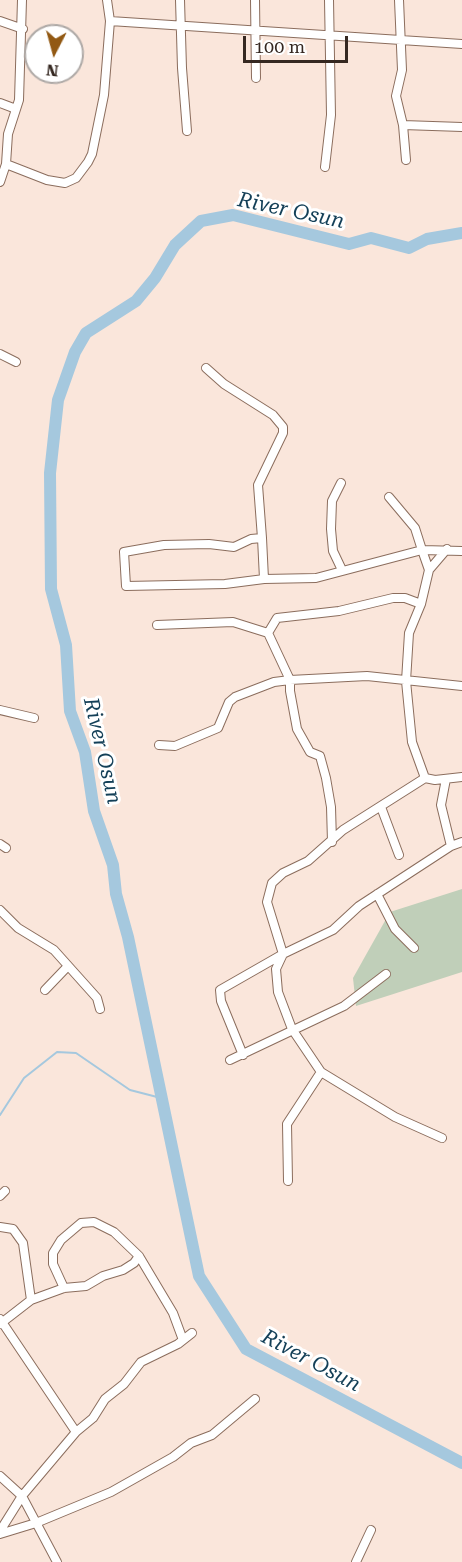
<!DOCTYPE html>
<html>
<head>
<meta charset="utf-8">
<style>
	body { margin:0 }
	#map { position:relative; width:462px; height:1562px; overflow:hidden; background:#fae6db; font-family:"Roboto Serif",serif }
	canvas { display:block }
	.north { position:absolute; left:24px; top:24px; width:60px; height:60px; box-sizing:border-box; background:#fff; border:2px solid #aea9a6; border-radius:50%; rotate:186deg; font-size:16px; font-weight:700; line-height:24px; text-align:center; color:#352821 }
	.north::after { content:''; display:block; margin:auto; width:21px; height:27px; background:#925913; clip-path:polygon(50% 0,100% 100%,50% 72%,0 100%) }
	.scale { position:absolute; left:243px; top:36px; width:105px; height:27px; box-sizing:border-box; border:3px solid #352821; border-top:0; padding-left:8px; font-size:18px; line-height:21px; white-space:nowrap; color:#352821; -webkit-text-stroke:4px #fff; paint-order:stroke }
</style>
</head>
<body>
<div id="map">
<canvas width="462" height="1562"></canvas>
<div class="north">N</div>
<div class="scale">100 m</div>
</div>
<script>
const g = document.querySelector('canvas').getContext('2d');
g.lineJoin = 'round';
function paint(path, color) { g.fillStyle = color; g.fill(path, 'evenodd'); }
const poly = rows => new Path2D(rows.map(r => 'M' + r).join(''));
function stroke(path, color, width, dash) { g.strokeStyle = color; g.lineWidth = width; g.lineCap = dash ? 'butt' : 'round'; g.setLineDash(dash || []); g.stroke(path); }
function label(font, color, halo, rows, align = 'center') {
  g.font = font + ' "Roboto Serif",serif'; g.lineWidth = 6; g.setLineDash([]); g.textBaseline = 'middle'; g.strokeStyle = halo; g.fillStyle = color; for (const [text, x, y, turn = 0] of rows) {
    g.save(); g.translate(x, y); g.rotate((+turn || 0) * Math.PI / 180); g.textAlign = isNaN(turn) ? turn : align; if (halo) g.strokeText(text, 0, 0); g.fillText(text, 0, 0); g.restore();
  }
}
paint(poly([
	[462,889,462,972,356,1006,353,978,390,912]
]), '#c0cfb9');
stroke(poly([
	[0,1115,24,1078,57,1052,76,1053,130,1090,161,1098]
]), '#a5c8de', 2);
stroke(poly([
	[462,233,427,239,409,248,371,238,349,244,233,215,201,221,175,245,155,278,136,301,86,333,75,352,58,400,50,473,51,589,66,645,70,711,85,752,94,811,113,865,116,894,128,937,199,1276,246,1349,462,1463]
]), '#a5c8de', 12);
const minor = poly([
	[180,0,182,68,187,131],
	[255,0,256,78],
	[399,0,402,70,396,96,403,125,406,160],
	[0,21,23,29],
	[110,21,462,44],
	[0,103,16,109],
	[403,125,462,127],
	[6,164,47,180,65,183,76,178,88,162,92,154,104,95,110,21,107,0],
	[325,167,331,115,329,0],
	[0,182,6,164,8,134,19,100,22,0],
	[0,354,16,362],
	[206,368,224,384,273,415,283,427,283,433,258,485,262,538],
	[341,483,332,501,331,529,333,551,342,570],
	[462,551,422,550,429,570,421,604,409,633,406,681,412,742,425,778,435,780,462,777],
	[429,570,447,549],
	[264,579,225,584,126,586,124,552,164,545,209,544,234,547,251,539,262,538,264,579,316,578,422,550,415,528,389,497],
	[157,625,233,622,268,633,277,618,339,611,393,598,405,598,421,604],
	[0,710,34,718],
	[159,745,175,746,218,728,229,702,235,697,274,682,290,680,268,633],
	[446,779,441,805,451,846],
	[381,807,399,855],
	[332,842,331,807,326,778,320,756,310,752,297,729,290,691,290,680,367,676,462,686],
	[0,844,6,848],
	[377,894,395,929,414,948],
	[0,910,18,928,54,950,97,998,100,1009],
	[45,990,68,966],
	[243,1055,221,1001,220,990,283,954,267,902,272,883,283,873,308,861,343,830,425,778],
	[230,1060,344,1006,386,974],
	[442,1138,395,1117,321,1072,292,1029,278,992,276,969,283,954,333,930,359,906,451,846,462,842],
	[288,1181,287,1124,321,1072],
	[0,1196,5,1191],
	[0,1227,13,1229,23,1243,31,1300],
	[139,1256,173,1313,183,1340],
	[0,1319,76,1432],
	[0,1324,31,1300,64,1288,86,1286,103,1276,123,1270,134,1263,139,1256,114,1232,94,1222,81,1223,61,1240,53,1253,53,1264,64,1288],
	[0,1476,22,1496,57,1562],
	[0,1531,22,1496,76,1432,93,1418,105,1399,124,1384,141,1362,178,1344,192,1333],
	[0,1534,36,1523,111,1492,173,1457,191,1443,212,1435,255,1399],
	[356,1562,371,1530]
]);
stroke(minor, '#8b6d5d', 10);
stroke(minor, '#fff', 8);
label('italic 21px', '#133f57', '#fff', [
	["River Osun",291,211,12],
	["River Osun",102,751,77],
	["River Osun",311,1361,28]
]);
</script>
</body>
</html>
